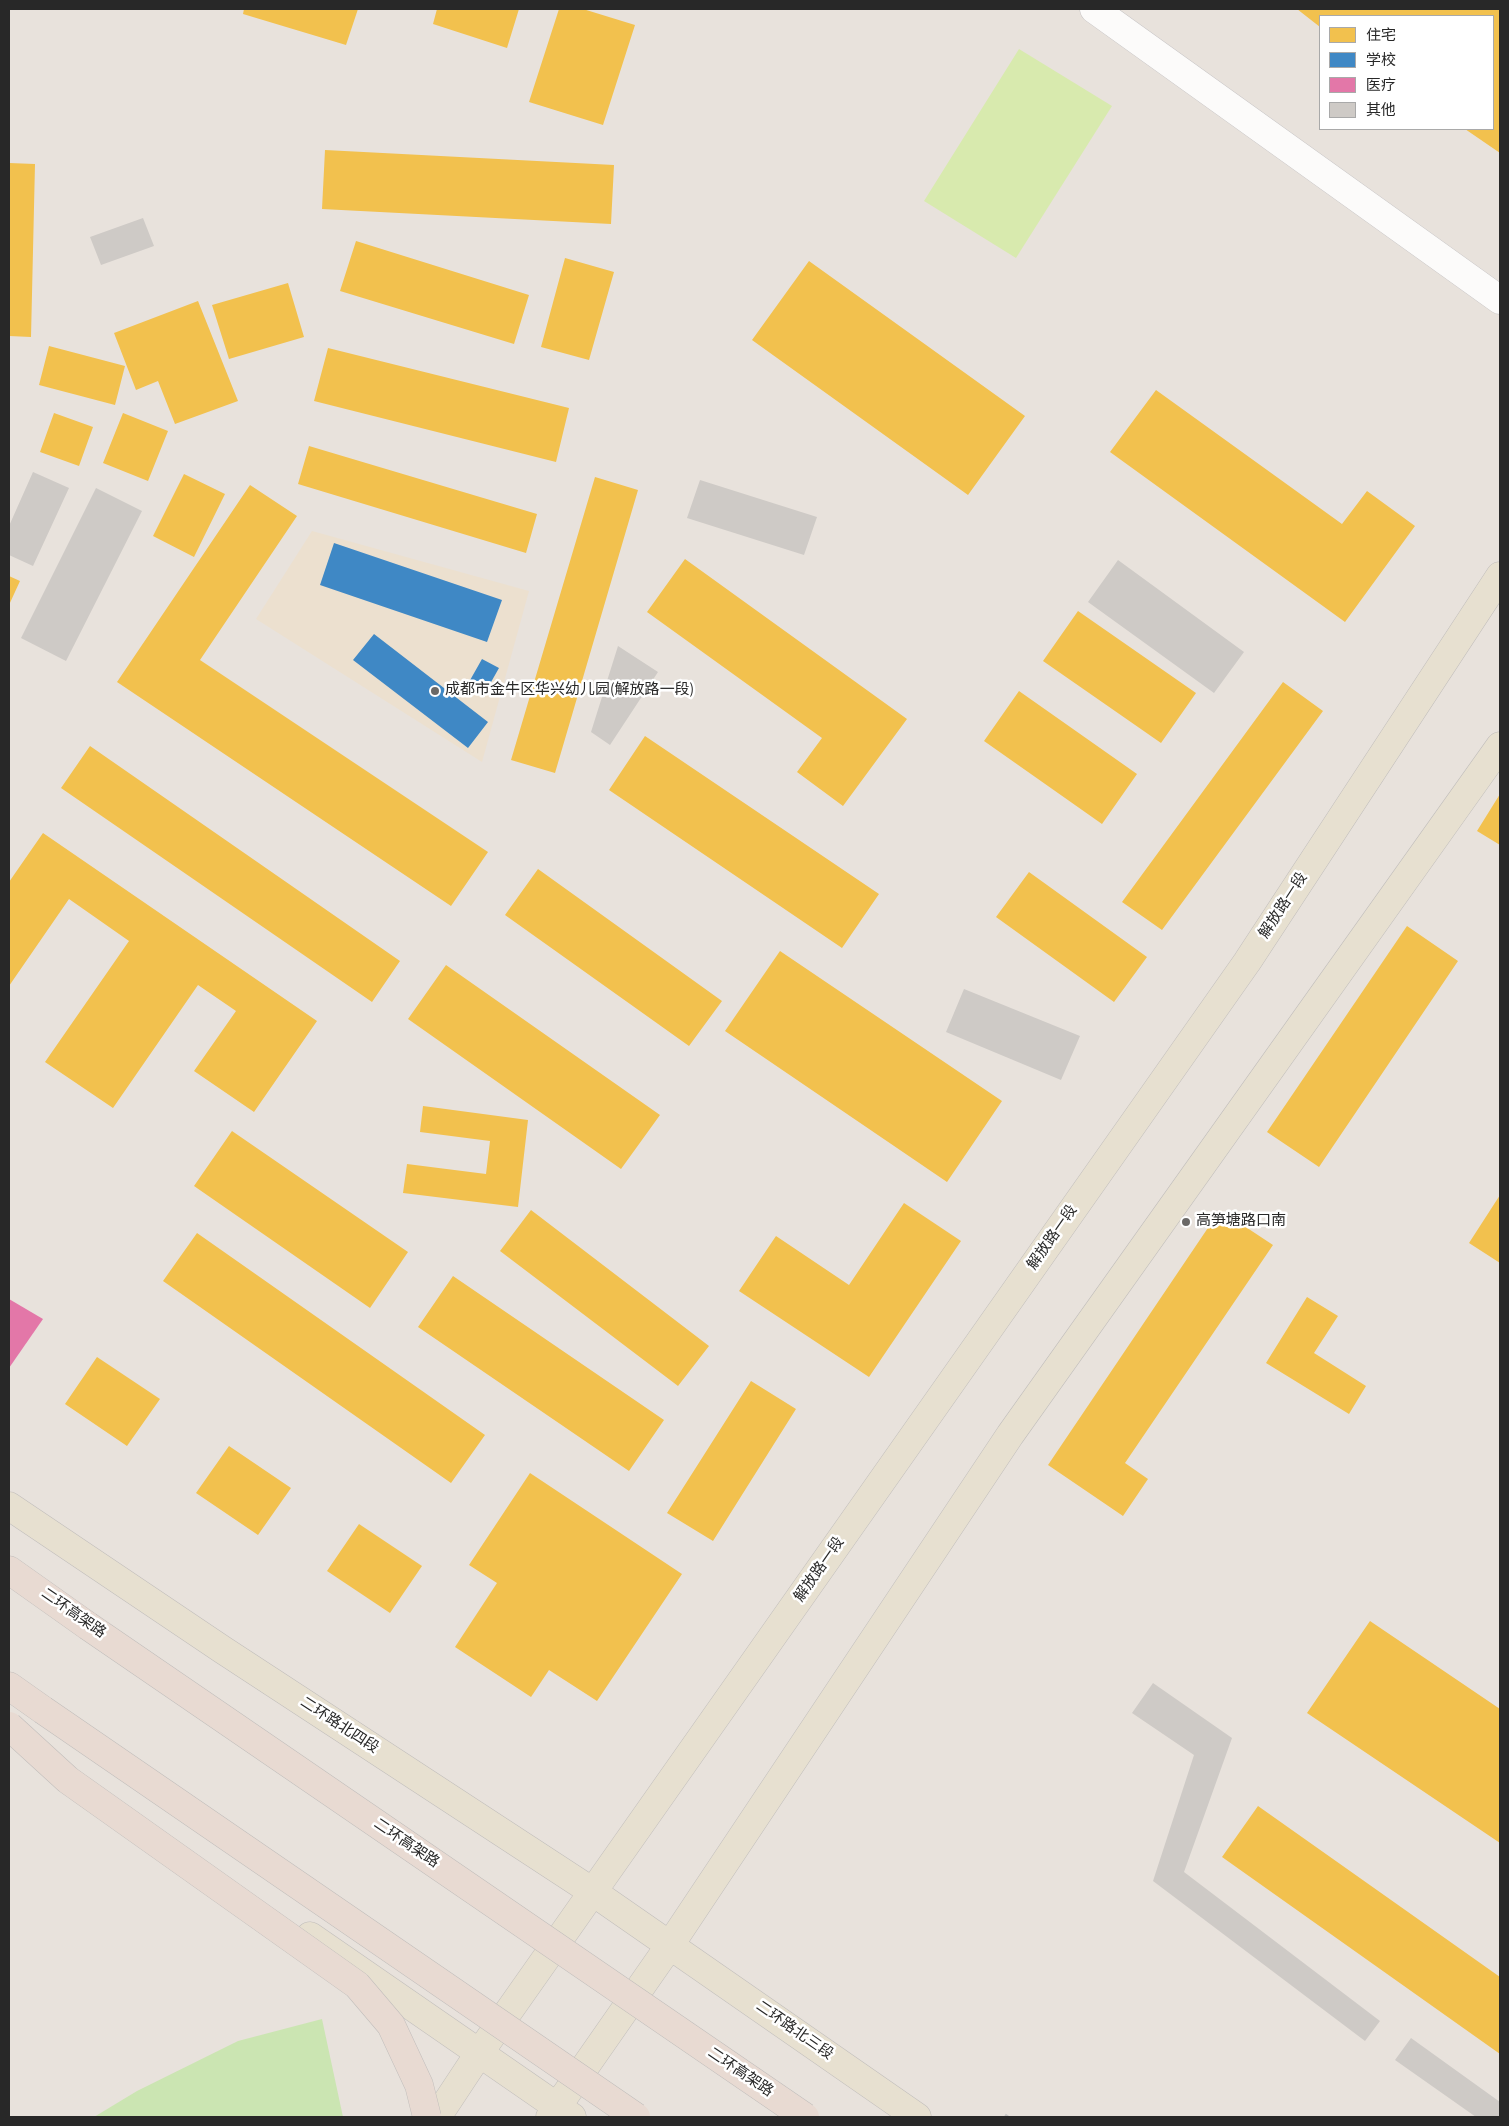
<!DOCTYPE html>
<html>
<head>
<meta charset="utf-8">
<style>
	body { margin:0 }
	#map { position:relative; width:1509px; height:2126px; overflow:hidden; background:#e8e2dc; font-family:"Source Sans 3","Noto Sans SC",sans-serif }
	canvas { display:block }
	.frame { position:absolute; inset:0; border:10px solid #282828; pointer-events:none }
	.legend { position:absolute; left:1319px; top:15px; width:175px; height:115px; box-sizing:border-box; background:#fff; border:1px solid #a9a9a9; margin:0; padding:6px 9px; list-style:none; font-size:15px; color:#282828 }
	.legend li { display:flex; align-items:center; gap:10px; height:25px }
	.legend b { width:25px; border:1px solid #a9a9a9 }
</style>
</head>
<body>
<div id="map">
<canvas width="1509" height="2126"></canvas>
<div class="frame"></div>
<ul class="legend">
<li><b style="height:14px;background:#f2c14e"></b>住宅</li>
<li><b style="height:14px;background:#3f88c5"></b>学校</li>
<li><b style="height:14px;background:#e377a8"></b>医疗</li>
<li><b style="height:14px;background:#cecac6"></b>其他</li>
</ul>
</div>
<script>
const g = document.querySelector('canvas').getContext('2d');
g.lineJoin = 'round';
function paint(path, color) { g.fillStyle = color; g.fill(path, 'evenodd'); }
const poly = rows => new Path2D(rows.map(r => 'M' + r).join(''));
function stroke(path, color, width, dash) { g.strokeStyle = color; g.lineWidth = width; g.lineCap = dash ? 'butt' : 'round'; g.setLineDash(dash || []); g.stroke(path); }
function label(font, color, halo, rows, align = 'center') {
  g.font = font + ' "Source Sans 3","Noto Sans SC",sans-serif'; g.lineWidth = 5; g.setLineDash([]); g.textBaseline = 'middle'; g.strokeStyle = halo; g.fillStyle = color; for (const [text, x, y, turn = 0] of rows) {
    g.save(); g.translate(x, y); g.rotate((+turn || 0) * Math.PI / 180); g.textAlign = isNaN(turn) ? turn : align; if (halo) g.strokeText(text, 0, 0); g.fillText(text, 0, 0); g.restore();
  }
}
paint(poly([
	[312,531,529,591,482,762,256,619]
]), '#ece0cf');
paint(poly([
	[322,2019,343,2117,94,2117,137,2091,238,2041]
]), '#cbe5b2');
paint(poly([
	[1019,49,1112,106,1016,258,924,201]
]), '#d8eaae');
paint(poly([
	[244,9,358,9,346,45,243,14],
	[437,9,519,9,507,48,433,24],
	[559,9,583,9,635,25,603,125,529,102],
	[1297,9,1500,9,1500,153,1465,129,1493,129,1493,16,1320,16,1320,27],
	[325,150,614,165,611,224,322,209],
	[9,163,35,164,31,337,9,336],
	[356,241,529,295,514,344,340,291],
	[565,258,614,272,589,360,541,347],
	[809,261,1025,416,968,495,752,340],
	[288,283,304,337,229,359,212,305],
	[198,301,238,401,175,424,158,381,136,390,114,333],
	[49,346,125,366,115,405,39,385],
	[328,348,569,408,556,462,314,401],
	[1156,390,1342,524,1367,491,1415,526,1345,622,1110,452],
	[54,413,93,427,79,466,40,452],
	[123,413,168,431,148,481,103,463],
	[309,446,537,514,526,553,298,484],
	[184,474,225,494,194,557,153,536],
	[595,477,638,490,555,773,511,760],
	[250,485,297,516,200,660,488,852,451,906,117,682],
	[685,559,907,719,843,806,797,772,822,738,647,612],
	[9,576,20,581,9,605],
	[1078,611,1196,693,1161,743,1043,661],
	[1283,682,1323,711,1162,930,1122,902],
	[1019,691,1137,774,1102,824,984,741],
	[645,736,879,894,842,948,609,790],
	[90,746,400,961,372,1002,61,788],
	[1500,794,1500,845,1477,831],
	[43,833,317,1021,254,1112,194,1071,236,1011,198,985,113,1108,45,1062,129,941,69,899,9,986,9,882],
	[538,869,722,1001,689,1046,505,915],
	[1029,872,1147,957,1114,1002,996,917],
	[1407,926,1458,961,1319,1167,1267,1132],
	[780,951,1002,1101,947,1182,725,1031],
	[446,965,660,1115,621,1169,408,1019],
	[423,1106,528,1120,518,1207,403,1193,407,1164,486,1174,490,1141,420,1132],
	[232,1131,408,1252,370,1308,194,1186],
	[1500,1195,1500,1263,1469,1243],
	[904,1203,961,1241,869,1377,739,1291,776,1236,849,1285],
	[531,1210,709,1346,678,1386,500,1251],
	[1220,1210,1273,1245,1125,1463,1148,1479,1123,1516,1048,1465],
	[197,1233,485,1435,451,1483,163,1281],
	[453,1276,664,1420,629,1471,418,1327],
	[1307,1297,1338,1316,1314,1353,1366,1386,1349,1414,1266,1363],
	[97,1357,160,1399,127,1446,65,1404],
	[751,1381,796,1409,713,1541,667,1513],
	[229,1446,291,1488,258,1535,196,1493],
	[530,1473,682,1574,597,1701,549,1670,531,1697,455,1647,497,1583,469,1565],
	[359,1524,422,1566,390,1613,327,1571],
	[1370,1621,1500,1709,1500,1843,1307,1713],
	[1258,1806,1500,1977,1500,2054,1222,1857]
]), '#f2c14e');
paint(poly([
	[334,543,502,600,487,642,320,585],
	[374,634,488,722,468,748,353,660],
	[482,659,499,668,486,691,469,682]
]), '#3f88c5');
paint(poly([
	[9,1299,43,1319,9,1368]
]), '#e377a8');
paint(poly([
	[143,218,154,246,101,265,90,237],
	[33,472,69,488,33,566,9,555,9,526],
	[700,480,817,517,804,555,687,518],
	[96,488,142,511,66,661,21,638],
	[1118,560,1244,652,1214,693,1088,602],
	[618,646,658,672,610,745,591,732],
	[964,989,1080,1036,1061,1080,946,1032],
	[1153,1683,1232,1738,1184,1872,1380,2021,1365,2041,1153,1881,1194,1755,1132,1713],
	[1411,2038,1500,2102,1500,2117,1476,2117,1395,2060]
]), '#cecac6');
const minor = poly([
	[1094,9,1500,300]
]);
const major = poly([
	[9,1506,223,1650,593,1892,917,2117],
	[310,1936,572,2117],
	[437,2117,480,2052,1247,962,1500,576],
	[550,2117,670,1945,1010,1435,1500,746]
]);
const highway = poly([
	[9,1570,88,1626],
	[9,1686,43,1710]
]);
stroke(minor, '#c4c2c3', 29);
stroke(major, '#c0bdbb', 29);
stroke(highway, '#c0bdbb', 29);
stroke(poly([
	[1005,2115,1008,2117]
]), '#c6c5c4', 3, [4, 2.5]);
stroke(minor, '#fcfbfa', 28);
stroke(major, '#e7e0d0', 28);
stroke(highway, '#e8dad2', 28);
const highwayBridge = poly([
	[88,1626,805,2117],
	[43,1710,636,2117],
	[9,1726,68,1780,357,1985,391,2025,419,2085,427,2117]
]);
stroke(highwayBridge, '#c0bdbb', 29, []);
stroke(highwayBridge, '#e8dad2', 28);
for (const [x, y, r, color] of [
	[435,691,5,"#6b6967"],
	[1186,1222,5,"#6b6967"]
]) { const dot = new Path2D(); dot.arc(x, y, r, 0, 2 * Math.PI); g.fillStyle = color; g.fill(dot); stroke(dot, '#fff', 2); }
label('15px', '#282828', '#fff', [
	["成都市金牛区华兴幼儿园(解放路一段)",445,691],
	["高笋塘路口南",1196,1222]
], 'left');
label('15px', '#282828', '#fff', [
	["解放路一段",1284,906,-57],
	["解放路一段",1053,1238,-55],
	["解放路一段",820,1570,-55],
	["二环高架路",73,1614,35],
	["二环路北四段",339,1726,33],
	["二环高架路",406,1844,34],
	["二环路北三段",794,2031,35],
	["二环高架路",740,2073,34]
]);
</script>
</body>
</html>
